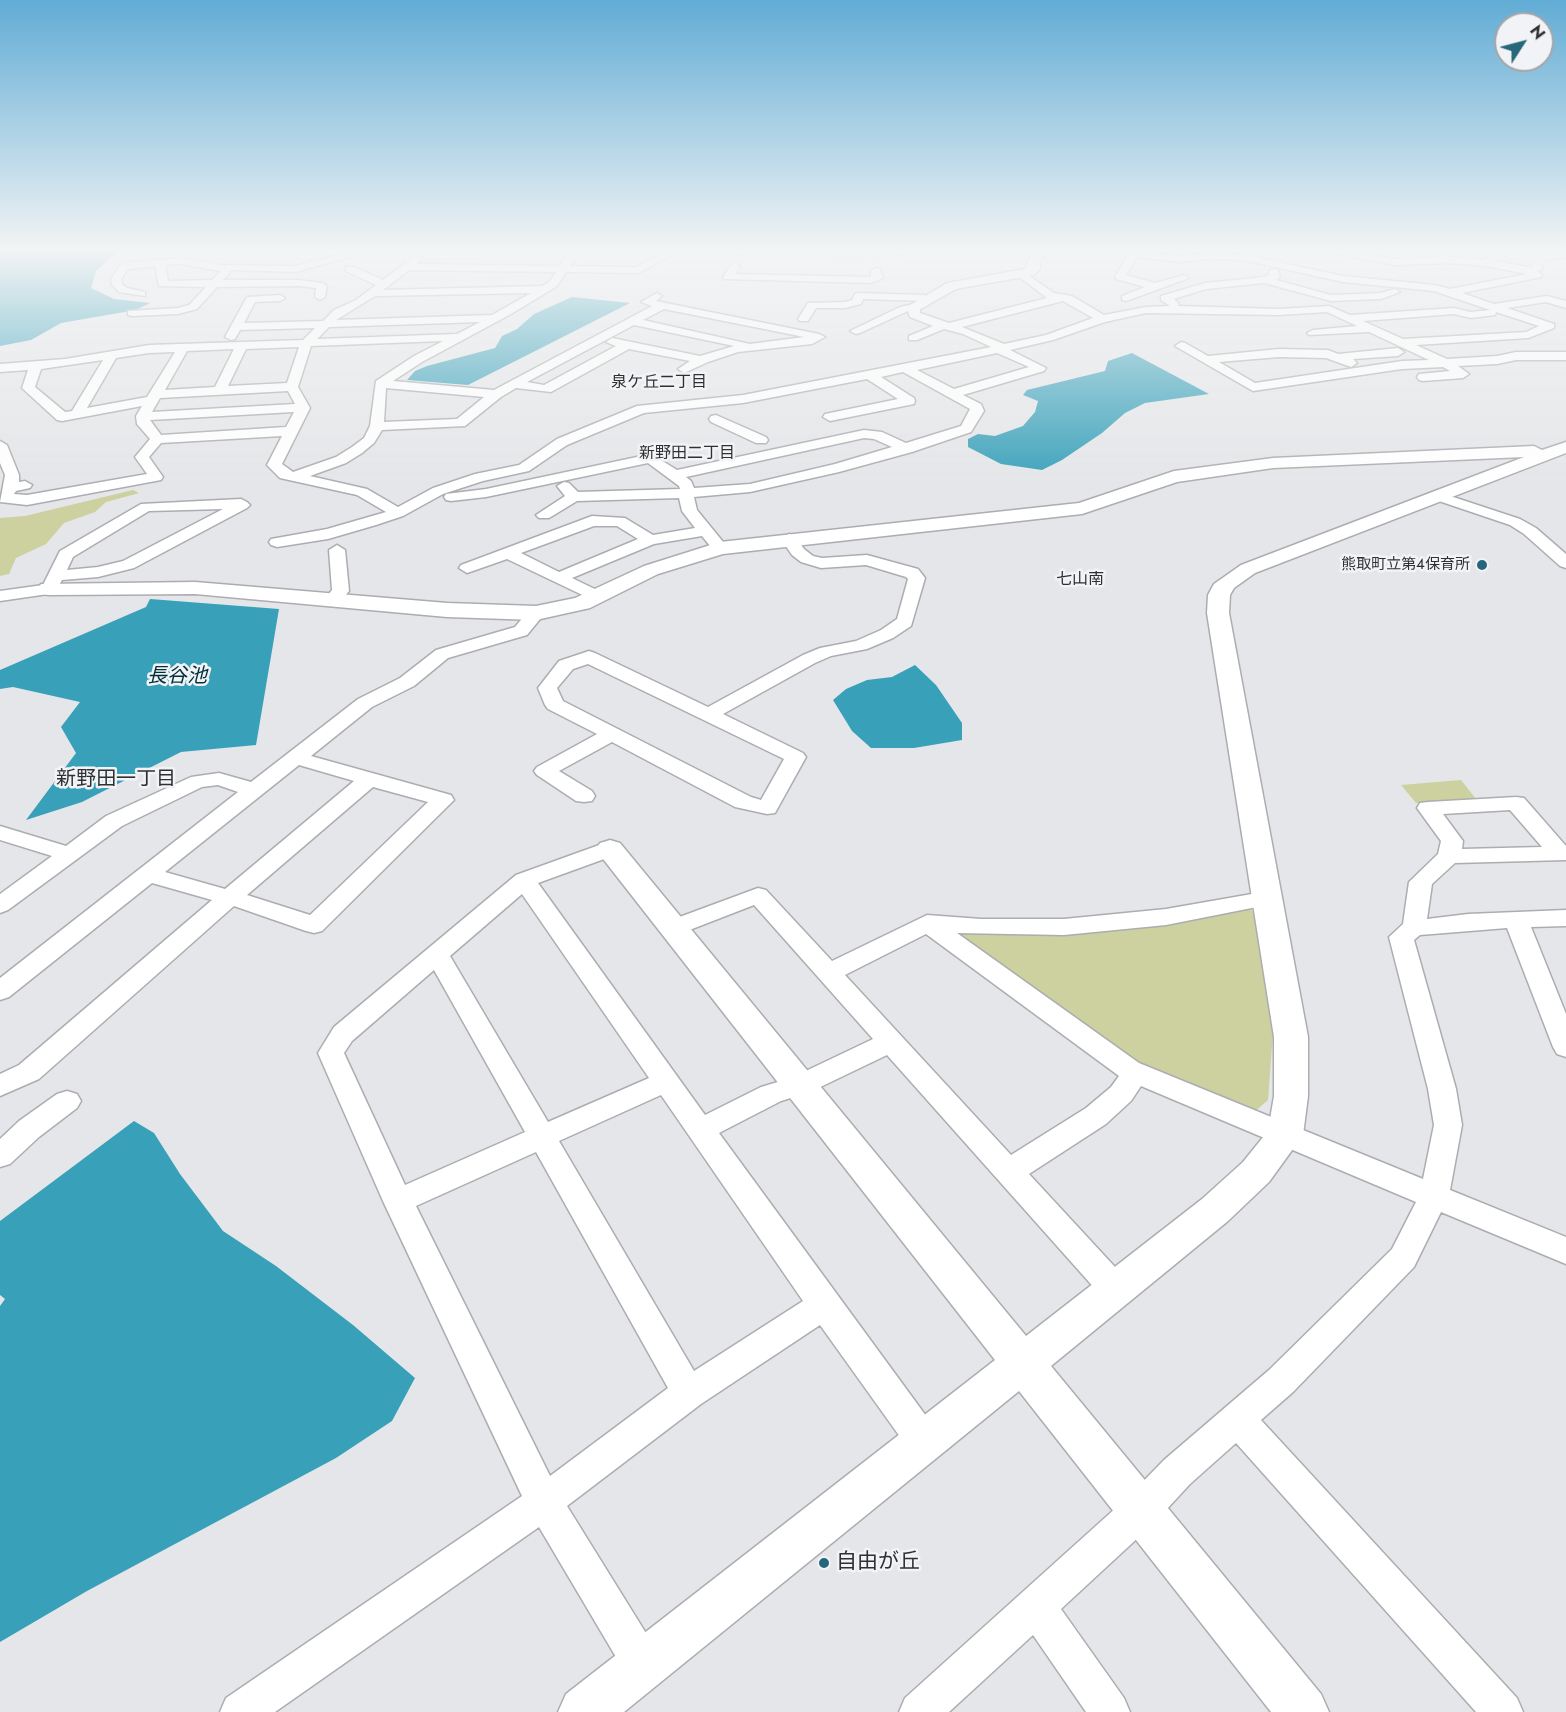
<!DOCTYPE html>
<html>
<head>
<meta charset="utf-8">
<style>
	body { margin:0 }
	#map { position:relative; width:1566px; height:1712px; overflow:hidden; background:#e5e6e9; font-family:Jost,sans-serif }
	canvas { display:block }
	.north { position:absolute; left:1494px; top:12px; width:60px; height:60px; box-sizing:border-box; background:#f2f3f6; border:2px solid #a4a5a7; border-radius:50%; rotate:54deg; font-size:16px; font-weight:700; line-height:24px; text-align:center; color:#2f3031 }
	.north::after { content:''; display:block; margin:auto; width:21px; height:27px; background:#27677b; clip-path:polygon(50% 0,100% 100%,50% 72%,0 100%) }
</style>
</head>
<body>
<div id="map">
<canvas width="1566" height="1712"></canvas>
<div class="north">N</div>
</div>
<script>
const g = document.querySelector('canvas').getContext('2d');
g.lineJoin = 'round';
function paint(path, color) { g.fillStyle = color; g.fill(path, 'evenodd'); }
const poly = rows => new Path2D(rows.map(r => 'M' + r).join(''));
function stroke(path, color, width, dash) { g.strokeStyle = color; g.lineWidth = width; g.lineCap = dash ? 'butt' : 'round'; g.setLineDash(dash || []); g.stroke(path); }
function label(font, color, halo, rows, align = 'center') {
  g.font = font + ' Jost,"Noto Sans JP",sans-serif'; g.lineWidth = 5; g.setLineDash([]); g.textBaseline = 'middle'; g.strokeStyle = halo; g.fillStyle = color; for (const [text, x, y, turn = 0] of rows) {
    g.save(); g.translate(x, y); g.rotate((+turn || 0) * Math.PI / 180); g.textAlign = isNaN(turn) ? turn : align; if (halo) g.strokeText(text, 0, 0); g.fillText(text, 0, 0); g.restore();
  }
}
paint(poly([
	[133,490,139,493,106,502,95,512,64,523,46,544,16,558,9,574,0,576,0,518,25,516],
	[1461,780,1476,799,1416,803,1401,785],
	[1248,908,1254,912,1273,1032,1268,1100,1252,1114,1144,1069,949,928]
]), '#cdd09f');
paint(poly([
	[0,250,122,250,117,252,96,271,91,288,114,299,150,303,136,310,61,323,31,340,0,346],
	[572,297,630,303,468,385,407,380,415,371,427,366,495,348,502,336,517,329,534,314],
	[1132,353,1209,394,1145,403,1125,413,1102,433,1062,460,1042,470,1001,464,968,447,968,439,978,434,995,436,1023,426,1035,412,1038,401,1023,395,1027,390,1105,371,1108,361],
	[150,599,279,609,256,745,181,752,82,802,26,820,76,753,61,727,80,702,13,687,0,689,0,670,146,607],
	[915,665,936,685,962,723,962,740,914,748,871,748,852,731,833,700,846,689,867,680,892,677],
	[134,1121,154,1133,180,1174,223,1231,276,1266,353,1325,415,1378,392,1421,336,1458,87,1591,0,1642,0,1306,5,1299,0,1295,0,1221]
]), '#38a0b9');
const minor = poly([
	[360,250,377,250,295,272,232,270,223,280,299,280,322,283,327,286,325,297,320,300,315,297,316,288,299,286,217,287,197,309,178,314,132,316,128,315,128,311,178,308,189,305,206,287,159,286,155,266,128,269,121,279,122,284,127,288,145,292,145,296,119,292,112,285,111,279,121,264,125,263,181,258,221,265,295,266,360,250],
	[181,264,221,271,212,280,168,281,165,265,181,264],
	[412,250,422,250,424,253,417,264,560,266,570,250,580,250,570,266,636,267,670,250,682,250,638,273,566,272,557,286,549,291,511,314,422,362,393,381,494,390,652,306,641,302,657,293,662,296,656,301,819,334,825,337,812,344,738,352,708,362,684,373,678,369,690,361,629,349,551,392,516,388,501,397,465,426,382,430,374,443,362,453,346,463,310,476,367,489,398,507,433,488,475,474,519,465,557,439,637,406,743,395,991,347,963,334,944,329,917,340,909,340,909,336,933,326,910,317,908,311,860,333,856,334,850,331,900,307,914,304,920,307,920,313,949,323,1047,298,1018,276,1017,274,1022,271,1054,293,1072,296,1104,315,1146,307,1170,306,1161,300,1161,296,1205,283,1264,277,1269,275,1270,270,1274,269,1278,270,1280,277,1276,280,1331,295,1380,293,1395,289,1400,292,1381,299,1331,301,1264,283,1206,289,1174,299,1179,304,1178,306,1279,309,1329,306,1350,315,1454,308,1471,312,1490,310,1434,291,1343,282,1244,260,1205,259,1180,262,1137,257,1126,275,1155,283,1184,275,1189,278,1126,301,1122,300,1122,296,1145,287,1116,279,1115,277,1128,255,1111,250,1132,250,1180,256,1205,253,1243,254,1263,250,1262,254,1255,257,1343,276,1435,285,1450,289,1527,274,1487,266,1448,263,1395,265,1333,253,1328,250,1348,250,1395,259,1435,257,1423,250,1436,250,1450,257,1485,260,1489,255,1504,250,1519,250,1494,261,1528,267,1533,266,1537,256,1541,254,1566,251,1566,257,1545,260,1541,270,1537,271,1542,275,1541,277,1462,293,1494,304,1547,296,1566,301,1566,308,1546,302,1507,308,1554,324,1554,328,1528,338,1416,345,1447,359,1497,356,1516,352,1566,352,1566,360,1516,360,1497,364,1458,366,1469,374,1463,378,1423,381,1419,380,1417,377,1419,374,1450,371,1443,367,1402,369,1253,391,1175,346,1181,342,1185,343,1208,356,1279,349,1328,350,1338,354,1398,348,1404,352,1398,356,1353,359,1357,363,1351,367,1326,358,1279,357,1219,362,1255,383,1402,361,1429,360,1369,332,1309,335,1307,333,1313,330,1357,326,1327,312,1279,315,1146,313,1105,322,1053,340,1010,350,1046,368,1044,371,963,395,981,404,984,411,971,432,912,452,839,472,750,492,694,497,697,510,728,548,726,551,714,551,702,536,654,544,572,578,603,593,606,597,603,601,597,602,507,559,467,573,459,568,461,565,592,516,625,518,653,535,695,528,682,511,679,498,577,501,549,518,539,518,536,515,565,496,557,486,564,482,569,483,578,492,680,489,679,486,648,463,486,497,451,501,446,500,444,497,446,494,486,489,651,454,677,470,864,430,882,432,906,443,961,426,970,409,903,372,881,377,914,398,915,401,914,404,830,421,823,417,825,414,898,399,867,379,743,403,644,413,567,445,529,471,483,481,443,494,403,516,376,525,328,539,277,547,271,545,269,542,271,539,327,529,386,512,357,495,280,478,267,465,282,436,161,443,149,457,163,477,161,480,27,505,0,502,5,475,0,463,0,441,7,445,19,475,19,482,25,481,32,485,30,488,16,491,14,494,27,495,147,474,135,457,150,439,137,424,136,416,142,406,62,421,57,420,22,388,28,370,0,372,0,364,65,359,149,345,303,340,315,328,240,330,235,339,231,340,225,337,247,297,280,295,285,298,280,301,255,302,244,323,323,321,334,310,356,300,376,285,346,271,346,267,354,267,383,280,412,258,414,253,412,250],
	[409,270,556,272,549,282,542,286,383,290,409,270],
	[531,293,492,315,336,320,375,296,531,293],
	[1063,301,1093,318,1046,335,1004,344,962,327,1063,301],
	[664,309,804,337,750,344,643,320,664,309],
	[1496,312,1539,326,1526,332,1403,339,1363,321,1454,314,1471,318,1495,315,1496,312],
	[480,322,457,334,317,339,329,327,480,322],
	[634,325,734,346,700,356,612,338,606,342,616,346,544,385,527,382,634,325],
	[443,341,414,356,376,381,370,426,364,438,352,447,336,457,293,472,282,464,310,408,298,387,311,346,443,341],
	[299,347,287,383,228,386,246,349,299,347],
	[234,349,215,387,165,390,187,351,234,349],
	[175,352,147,397,87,408,116,358,149,353,175,352],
	[997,353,1029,367,954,389,917,370,997,353],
	[103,360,72,411,65,412,35,387,41,369,103,360],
	[386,388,484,397,457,419,384,422,386,388],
	[288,391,295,404,152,412,160,398,288,391],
	[294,412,286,427,161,435,150,420,294,412],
	[864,438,874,439,892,447,835,464,750,484,694,488,691,481,686,477,864,438],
	[594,526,617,526,638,539,559,572,521,553,594,526],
	[714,250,771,251,927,250,922,253,884,256,771,257,719,253,714,250],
	[735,263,740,266,735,274,871,277,871,271,876,268,880,269,883,278,871,283,724,279,723,277,730,266,735,263],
	[859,293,924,295,929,298,924,301,863,299,861,304,845,308,816,308,808,321,800,321,798,319,808,303,845,302,852,300,855,294,859,293],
	[716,415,766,437,768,440,766,443,756,443,711,422,709,419,711,416,716,415],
	[1438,492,1520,519,1536,528,1566,554,1566,568,1560,566,1524,534,1510,525,1433,499,1431,496,1433,493,1438,492],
	[241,499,247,502,250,505,247,508,134,568,98,577,62,580,55,593,0,601,0,591,43,585,60,551,141,504,241,499],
	[223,509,123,561,98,567,67,570,73,557,149,511,223,509],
	[789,534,795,536,804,549,813,556,822,558,867,555,918,569,925,578,911,626,893,638,867,649,831,656,815,663,723,714,803,753,806,757,775,813,767,814,735,807,612,742,559,771,592,791,595,796,592,801,584,802,576,801,537,775,534,771,537,767,597,734,548,709,545,705,538,688,559,661,589,651,595,653,708,707,803,655,820,648,856,641,881,630,897,619,908,579,906,577,866,565,821,568,801,562,792,555,781,539,789,534],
	[588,664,784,759,761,800,751,797,563,701,557,688,573,669,588,664],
	[337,545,345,550,349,591,338,605,332,606,326,605,323,601,332,590,329,550,337,545],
	[536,608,542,609,545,613,527,635,448,658,414,686,372,707,311,756,451,795,454,800,322,931,314,933,306,931,234,906,39,1079,0,1096,0,1074,19,1065,212,900,152,883,9,997,0,1000,0,978,238,792,218,785,202,787,122,826,8,910,0,913,0,894,52,856,0,840,0,826,66,846,106,816,191,777,219,773,251,782,358,699,400,678,436,650,515,627,530,609,536,608],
	[299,765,354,781,225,889,165,872,299,765],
	[373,787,428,802,310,915,247,895,373,787],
	[1516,797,1524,798,1566,846,1566,860,1455,863,1432,884,1427,919,1468,914,1566,910,1566,926,1531,927,1566,1014,1566,1057,1557,1054,1553,1047,1507,928,1420,935,1414,940,1456,1089,1462,1125,1450,1190,1566,1237,1566,1264,1441,1212,1414,1267,1293,1392,1261,1420,1517,1698,1523,1712,1476,1712,1236,1443,1190,1484,1154,1523,1061,1609,1124,1698,1130,1712,1086,1712,1033,1635,949,1712,899,1712,905,1698,1128,1497,1164,1460,1269,1370,1392,1249,1416,1202,1141,1086,1131,1101,1106,1124,1029,1174,1127,1280,1132,1290,1127,1300,1116,1304,1105,1300,887,1055,810,1092,781,1101,719,1133,937,1431,942,1443,937,1455,925,1460,913,1455,820,1325,701,1404,567,1506,657,1651,663,1665,657,1679,643,1685,629,1679,539,1527,275,1712,220,1712,226,1698,522,1496,383,1201,318,1053,334,1027,516,875,602,844,610,842,618,844,621,849,618,854,538,883,705,1115,761,1087,791,1078,873,1039,754,905,674,936,666,934,662,928,666,922,758,888,766,890,832,961,927,915,981,919,1064,919,1166,909,1269,891,1277,893,1281,898,1277,903,1166,925,1064,935,957,933,1139,1063,1423,1179,1434,1125,1428,1089,1389,937,1403,924,1409,882,1438,854,1441,841,1417,808,1420,803,1428,802,1516,797],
	[1510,810,1542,847,1462,849,1463,841,1443,814,1510,810],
	[522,894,649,1078,548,1122,450,956,522,894],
	[926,934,1119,1076,1111,1087,1086,1108,1011,1155,845,975,926,934],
	[434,970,525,1132,405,1185,344,1053,352,1041,434,970],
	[661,1095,803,1301,694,1371,559,1141,661,1095],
	[536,1152,668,1388,550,1476,416,1206,536,1152],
	[67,1091,77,1094,81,1101,77,1108,39,1137,10,1164,0,1167,0,1139,19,1121,57,1094,67,1091]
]);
const tertiary = poly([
	[1038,250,1052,250,1041,259,1040,268,1034,275,956,289,919,310,914,311,907,307,947,283,1025,269,1031,255,1038,250],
	[1566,442,1566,453,1255,573,1234,588,1230,595,1229,613,1308,1037,1308,1096,1303,1135,1269,1182,1228,1221,1051,1366,1321,1694,1329,1712,1271,1712,1019,1391,624,1712,558,1712,566,1694,995,1360,600,855,596,849,600,843,610,840,620,843,1026,1336,1202,1199,1243,1162,1268,1131,1274,1096,1274,1037,1207,613,1208,595,1214,584,1241,565,1524,457,1273,468,1177,482,1082,514,723,554,658,574,590,608,536,620,447,617,195,594,49,595,41,594,38,589,41,584,195,582,447,603,536,606,575,598,644,566,720,542,1079,503,1174,471,1273,458,1534,446,1542,450,1566,442]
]);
stroke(minor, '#acadb0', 3);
stroke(tertiary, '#acadb0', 3);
paint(minor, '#fff');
paint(tertiary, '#fff');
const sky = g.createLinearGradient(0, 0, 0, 490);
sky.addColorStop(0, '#61acd5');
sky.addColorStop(0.51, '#f3f4f5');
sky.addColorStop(1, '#f3f4f500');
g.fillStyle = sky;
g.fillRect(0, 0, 1566, 490);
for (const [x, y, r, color] of [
	[1482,565,6,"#27677b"],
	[824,1563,6,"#27677b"]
]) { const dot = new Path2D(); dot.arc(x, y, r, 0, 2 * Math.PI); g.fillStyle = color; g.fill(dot); stroke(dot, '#f2f3f6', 2); }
label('15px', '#2f3031', '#f2f3f6', [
	["熊取町立第４保育所",1470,565]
], 'right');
label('16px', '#2f3031', '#f2f3f6', [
	["泉ケ丘二丁目",659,383],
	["新野田二丁目",687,454],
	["七山南",1080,580]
]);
label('italic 20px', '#00303a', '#f2f3f6', [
	["長谷池",177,677]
]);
label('20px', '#2f3031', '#f2f3f6', [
	["新野田一丁目",116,780]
]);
label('21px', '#2f3031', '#f2f3f6', [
	["自由が丘",836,1563]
], 'left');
</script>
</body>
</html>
